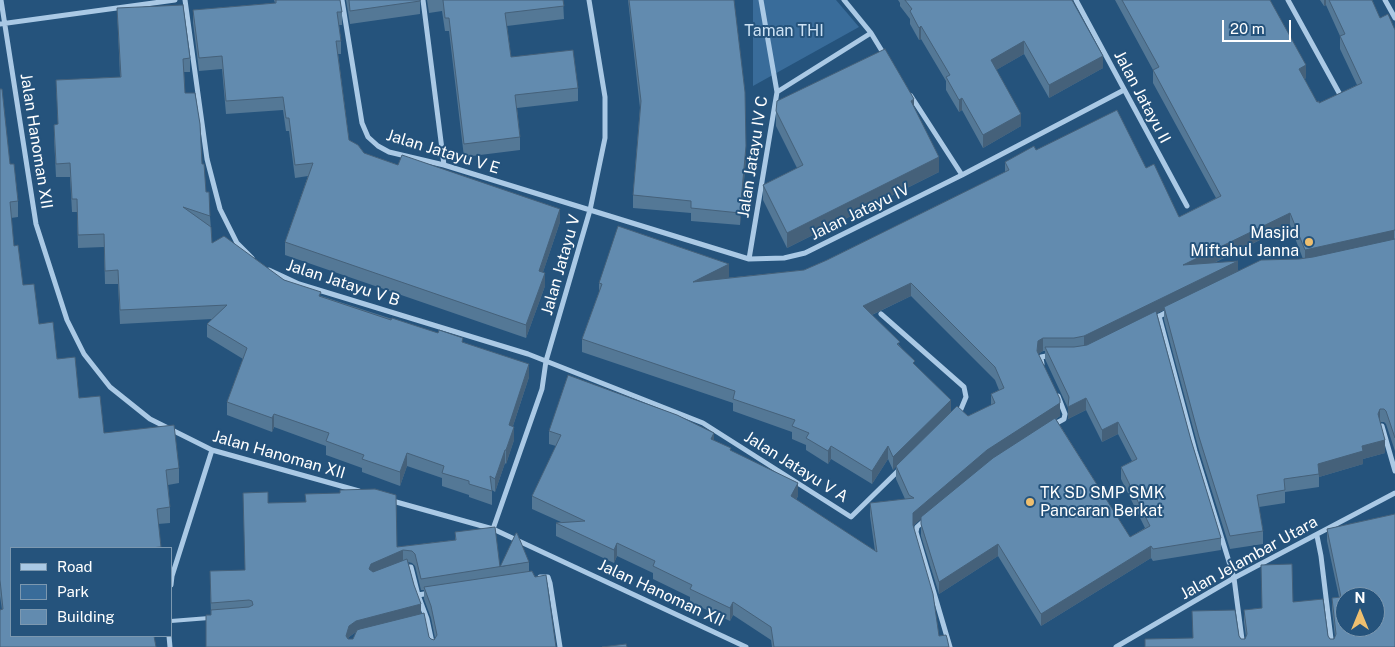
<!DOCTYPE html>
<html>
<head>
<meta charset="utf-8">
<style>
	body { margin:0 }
	#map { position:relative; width:1395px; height:647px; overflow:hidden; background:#25537c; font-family:"Public Sans",sans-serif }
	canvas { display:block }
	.legend { position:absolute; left:10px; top:547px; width:162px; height:90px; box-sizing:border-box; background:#25537c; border:1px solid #7c98b0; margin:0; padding:6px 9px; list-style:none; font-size:15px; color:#fff }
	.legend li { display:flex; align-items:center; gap:10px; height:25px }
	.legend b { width:25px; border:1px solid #7c98b0 }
	.north { position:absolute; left:1335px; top:587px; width:50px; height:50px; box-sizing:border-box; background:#25537c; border:1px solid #7c98b0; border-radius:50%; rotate:0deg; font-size:14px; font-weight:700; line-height:20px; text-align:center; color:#fff }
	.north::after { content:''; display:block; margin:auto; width:18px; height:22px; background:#eebf6f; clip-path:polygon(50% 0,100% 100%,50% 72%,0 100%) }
	.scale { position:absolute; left:1222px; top:20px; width:69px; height:22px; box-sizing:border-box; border:2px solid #fff; border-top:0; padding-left:6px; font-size:15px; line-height:18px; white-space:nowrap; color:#fff; -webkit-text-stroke:4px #25537c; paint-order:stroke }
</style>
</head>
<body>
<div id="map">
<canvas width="1395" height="647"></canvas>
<ul class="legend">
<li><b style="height:6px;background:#aac9e5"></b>Road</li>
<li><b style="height:14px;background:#396c9a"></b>Park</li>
<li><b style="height:14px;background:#628baf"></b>Building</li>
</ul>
<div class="north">N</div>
<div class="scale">20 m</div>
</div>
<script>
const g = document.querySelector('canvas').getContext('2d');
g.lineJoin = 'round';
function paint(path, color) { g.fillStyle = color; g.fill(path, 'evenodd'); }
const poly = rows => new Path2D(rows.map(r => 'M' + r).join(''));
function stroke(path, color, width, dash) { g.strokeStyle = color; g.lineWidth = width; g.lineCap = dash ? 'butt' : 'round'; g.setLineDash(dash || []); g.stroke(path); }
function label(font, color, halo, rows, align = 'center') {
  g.font = font + ' "Public Sans",sans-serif'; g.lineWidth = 4; g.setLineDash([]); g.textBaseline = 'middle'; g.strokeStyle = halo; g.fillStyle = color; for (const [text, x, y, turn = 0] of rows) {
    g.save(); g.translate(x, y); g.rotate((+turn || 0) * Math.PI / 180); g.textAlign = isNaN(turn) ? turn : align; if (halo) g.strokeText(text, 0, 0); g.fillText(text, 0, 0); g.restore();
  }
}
paint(poly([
	[753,0,836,0,859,27,753,86]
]), '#396c9a');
stroke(poly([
	[171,621,209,618]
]), '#aac9e5', 4);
stroke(poly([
	[1,0,36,224,67,320,84,354,110,387,150,419,212,450,359,491],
	[185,0,207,159,220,209,237,243,252,258],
	[342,0,362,123,368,137,378,146,389,152,444,165,749,259,784,258,805,253,962,175,1124,90],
	[423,0,444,165],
	[844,0,871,33,885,56],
	[1076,0,1187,206],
	[1288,0,1343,100],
	[1385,0,1395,18],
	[0,24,175,0],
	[777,92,871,33],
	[911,96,962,175],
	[749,259,777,92,761,0],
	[269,270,299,284,528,354,703,423,851,517,900,469],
	[881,314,964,387,966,397,961,409,958,412],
	[1159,316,1195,451,1234,578,1243,647],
	[1152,320,1169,311],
	[1042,364,1041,357,1052,355],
	[1053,425,1064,419,1065,414,1058,396],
	[1382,426,1395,471],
	[389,500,493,529,746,647],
	[926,519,917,527,916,532,950,647],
	[493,529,542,389,546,361,590,210,605,138,605,97,589,0],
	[1317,536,1321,556,1332,647],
	[403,567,411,567,418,595],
	[540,577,548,577,550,583,560,647],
	[171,585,172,576,212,450],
	[430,593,418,595,427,619,433,647],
	[169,636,170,647],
	[1116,647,1234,578,1395,493]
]), '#aac9e5', 5);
paint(poly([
	[274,0,340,0,342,12,342,25,339,25,341,41,341,54,338,54,349,140,364,153,560,222,543,272,545,286,526,338,285,255,285,242,308,176,295,178,289,131,286,131,283,110,226,114,222,69,199,71,193,23,193,10,275,3],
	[346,0,420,0,420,14,350,24],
	[427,0,563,0,564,19,507,26,511,57,578,88,578,101,517,108,520,137,520,150,464,157,449,31,445,31,442,11,429,13],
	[628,0,734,0,746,158,740,225,691,221,691,213,633,208,633,195,640,108],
	[898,0,1072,0,1103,68,1049,98,1024,54,996,70,1021,126,983,148,962,110,959,112,946,90,946,81,921,39,919,40,910,24,910,19,900,6,900,3],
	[1115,0,1270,0,1306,78,1304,79,1317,102,1319,103,1357,85,1340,49,1340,36,1326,5,1324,6,1320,0,1372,0,1380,18,1395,30,1395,451,1386,424,1384,422,1380,422,1385,453,1363,459,1363,464,1319,477,1319,487,1285,492,1285,503,1259,507,1263,531,1263,544,1230,549,1199,450,1164,320,1164,310,1157,313,1191,440,1221,538,1221,550,1153,561,1151,558,1041,626,998,556,939,594,921,536,921,518,913,526,939,636,949,647,772,647,771,640,733,615,730,621,690,602,690,597,653,579,653,573,617,556,614,563,556,536,556,523,561,522,532,509,532,496,556,446,549,444,549,431,714,441,798,496,796,500,875,551,870,516,870,503,905,499,896,479,896,466,893,470,888,459,872,484,831,459,828,464,806,450,806,445,792,439,792,432,733,411,733,403,582,352,582,339,599,292,599,283,729,277,726,278,804,270,827,260,1005,172,1005,162,1036,150,1146,168,1179,217,1216,198,1153,83,1153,70],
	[1290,225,1303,259,1238,271,1214,263],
	[911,296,995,380,999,390,991,394,991,405,968,416,951,412,900,346,872,315],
	[1043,351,1045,351,1045,359,1068,408,1068,419,1086,410,1102,442,1118,434,1132,461,1121,467,1121,479,1145,528,1130,537,1056,419,1060,416,1060,412,1038,354],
	[117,8,190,58,190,72,184,72,185,93,202,164,210,216,212,243,284,280,321,296,463,342,529,377,513,426,514,440,506,464,505,463,495,492,492,490,492,505,469,497,469,495,442,486,442,478,407,466,400,486,362,472,362,468,326,455,326,446,274,427,272,432,227,415,227,402,243,359,207,337,207,324,212,319,120,324,118,284,105,284,104,247,78,248,77,212,72,212,70,177,56,177,54,138,54,125,58,124,56,80,120,77],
	[0,89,10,164,18,201,18,217,11,218,14,246,23,285,39,324,79,398,104,433,179,468,179,483,168,485,170,507,170,523,158,524,161,548,11,548,11,636,2,610,0,596],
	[914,107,939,172,787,248,763,200,763,185,797,168,776,126,776,111],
	[1395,502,1395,647,1145,647,1239,636,1241,639,1245,639,1246,637,1244,622,1244,610,1261,608,1293,602,1330,639,1334,639,1335,637,1332,610,1332,598,1339,597,1327,541,1327,529,1395,514],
	[268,503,397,547,455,540,455,532,500,567,529,562,529,571,556,647,206,647,211,615,210,582,245,570],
	[408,562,412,563,415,566,421,590,424,590,424,599,431,618,435,638,434,640,431,639,429,637,421,613],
	[356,632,353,639,348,639,349,637]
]), '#547896');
paint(poly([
	[1324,0,1326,0,1326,5,1324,6],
	[921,26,921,39,919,40,919,28],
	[1024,41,1024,54,991,73,991,60],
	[1103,56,1103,68,1049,98,1049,85],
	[1306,65,1306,78,1299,82,1299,69],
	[962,98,962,110,959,112,959,100],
	[914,99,914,114,911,101],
	[1021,114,1021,126,983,148,983,135],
	[746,146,746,158,740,225,740,213],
	[939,157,939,172,787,248,787,233],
	[560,209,560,222,539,284,539,271],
	[1290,213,1290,225,1183,278,1183,265],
	[1394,230,1394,243,1305,263,1305,250],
	[1238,261,1238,274,1164,307,1164,310,1084,349,1084,336],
	[729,264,729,277,693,295,693,282],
	[545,273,545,286,526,338,526,325],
	[911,283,911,296,863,319,863,306],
	[1043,338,1043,351,1038,354,1037,351,1038,341],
	[529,364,529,377,509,438,509,425],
	[1086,398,1086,410,1068,419,1068,407],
	[1060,399,1060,416,987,463,913,526,913,513,987,450],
	[951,400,951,413,893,470,893,457],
	[1380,409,1380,422,1378,414],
	[274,414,274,427,272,432,272,418],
	[1118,422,1118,434,1102,442,1102,430],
	[514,427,514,440,506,464,506,450],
	[714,433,714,446,711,439],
	[1385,440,1385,453,1363,459,1363,464,1319,477,1318,464,1362,446],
	[831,446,831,459,828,464,828,451],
	[888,446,888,459,872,484,872,471],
	[505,450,505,463,495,492,495,479],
	[407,453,407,466,400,486,400,472],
	[798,483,798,496,791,509,791,496],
	[617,543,617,556,614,563,614,550],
	[998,544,998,556,939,594,939,582],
	[1151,546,1151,558,1041,626,1041,614],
	[403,550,403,562,371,575,369,569,371,564],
	[733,602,733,615,730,621,730,608],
	[421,604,421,616,356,632,349,637,346,647,346,636,349,626,356,621]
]), '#45617a');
const building = poly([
	[276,0,340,0,342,12,337,12,341,41,336,41,349,140,358,145,364,153,398,165,402,155,560,209,539,271,545,273,526,325,285,242,313,163,295,165,289,118,286,118,283,97,226,101,222,56,199,58,193,10,276,3,276,0],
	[349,0,420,0,420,1,350,11,349,0],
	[443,0,563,0,564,6,505,13,511,57,573,50,578,88,515,95,520,137,464,144,449,18,445,18,443,0],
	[629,0,734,0,745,92,746,146,740,213,691,208,691,201,633,195,641,101,629,0],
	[905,0,1072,0,1103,56,1049,85,1024,41,991,60,1021,114,983,135,962,98,959,100,946,77,950,75,921,26,919,28,910,11,912,9,905,0],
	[1122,0,1270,0,1306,65,1299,69,1317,102,1319,101,1319,103,1362,83,1340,36,1345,34,1329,0,1372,0,1380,18,1388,14,1395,30,1395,230,1305,250,1290,213,1183,265,1238,261,1084,336,1074,338,1043,338,1038,341,1037,351,1060,399,1060,403,987,450,913,513,913,525,933,594,939,636,946,635,947,638,949,647,774,647,771,627,733,602,730,608,690,589,692,585,653,566,655,561,617,543,614,550,556,523,585,521,532,496,561,435,549,431,568,375,677,415,714,433,711,439,731,448,730,450,798,483,791,496,877,552,870,503,914,498,909,495,896,466,957,406,968,416,995,403,991,394,1004,388,995,367,911,283,863,306,900,342,897,344,915,361,913,363,951,400,893,457,888,446,872,471,831,446,828,451,806,438,809,433,792,426,795,420,733,399,735,391,582,339,602,284,599,283,618,226,729,264,693,282,804,270,827,260,1009,170,1005,162,1034,146,1036,150,1117,110,1146,168,1154,164,1179,217,1221,196,1153,70,1159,67,1122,0],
	[183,5,190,58,183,59,185,93,195,93,200,124,202,164,204,164,206,192,209,192,210,216,183,207,211,227,212,243,224,236,284,280,321,292,319,296,391,320,392,318,438,333,439,330,463,338,462,342,529,364,509,425,514,427,506,450,505,450,495,479,490,476,492,491,469,484,469,481,442,473,444,466,407,453,400,472,362,459,364,455,326,441,329,433,274,414,272,418,227,402,247,348,207,324,227,305,120,310,118,270,105,271,104,234,78,235,77,199,72,199,70,163,56,164,54,125,58,124,56,80,121,77,117,8,183,5],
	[885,49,914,99,911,101,939,157,787,233,763,185,803,165,776,111,777,101,885,49],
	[0,89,2,89,10,164,14,164,18,201,10,202,14,246,18,245,23,285,34,284,39,324,53,322,57,359,75,357,79,398,100,396,104,433,174,425,179,468,166,470,170,507,157,509,161,547,150,548,11,548,11,636,154,636,156,647,0,647,0,610,3,609,0,580,0,89],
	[1395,239,1395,438,1386,411,1384,409,1380,409,1378,414,1385,440,1362,446,1363,451,1318,464,1319,474,1284,479,1285,490,1257,495,1263,531,1230,536,1199,437,1164,307,1261,260,1299,259,1313,257,1395,239],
	[1156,311,1191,440,1221,538,1153,549,1151,546,1041,614,998,544,939,582,921,524,921,517,993,458,1055,418,1130,537,1150,526,1121,467,1137,459,1118,422,1102,430,1086,398,1068,407,1069,397,1045,347,1074,347,1087,345,1156,311],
	[375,489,396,495,397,547,456,540,455,532,495,527,500,567,516,533,517,533,529,562,421,579,415,554,412,551,403,550,371,564,369,569,373,572,407,559,414,585,421,604,356,621,349,626,346,636,348,639,353,639,357,630,360,629,424,613,429,637,431,639,434,640,437,635,431,606,424,587,532,571,535,577,546,575,556,647,206,647,206,615,211,615,211,610,249,607,253,605,252,601,249,600,211,603,210,571,245,570,243,493,268,492,268,503,306,502,305,494,340,493,340,490,375,489],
	[1395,514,1395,647,1145,647,1145,639,1193,638,1192,611,1235,610,1239,636,1241,639,1245,639,1247,634,1244,610,1262,608,1261,565,1292,564,1293,602,1323,599,1328,636,1330,639,1334,639,1336,634,1332,598,1341,597,1327,529,1395,514],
	[1345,597,1375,597,1375,627,1345,627,1345,597],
	[626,644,627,647,602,647,626,644]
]);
paint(building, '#628baf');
stroke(building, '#45617a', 1);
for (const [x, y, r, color] of [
	[1309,242,5,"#eebf6f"],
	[1030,502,5,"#eebf6f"]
]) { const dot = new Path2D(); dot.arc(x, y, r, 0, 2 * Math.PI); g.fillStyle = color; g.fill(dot); stroke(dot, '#25537c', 2); }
label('16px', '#cde2f4', '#25537c', [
	["Taman THI",784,31]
]);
label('16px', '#fff', '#25537c', [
	["Jalan Jatayu II",1142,97,62],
	["Jalan Hanoman XII",36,141,81],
	["Jalan Jatayu V E",443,152,17],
	["Jalan Jatayu IV C",753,157,-81],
	["Jalan Jatayu IV",860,212,-26],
	["Jalan Jatayu V",561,265,-74],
	["Jalan Jatayu V B",343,283,18],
	["Jalan Hanoman XII",279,455,16],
	["Jalan Jatayu V A",796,467,32],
	["Jalan Jelambar Utara",1249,558,-29],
	["Jalan Hanoman XII",661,593,25]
]);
label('16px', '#fff', '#25537c', [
	["Masjid",1299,233],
	["Miftahul Janna",1299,251],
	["TK SD SMP SMK",1040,493,"left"],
	["Pancaran Berkat",1040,511,"left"]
], 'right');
</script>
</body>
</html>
